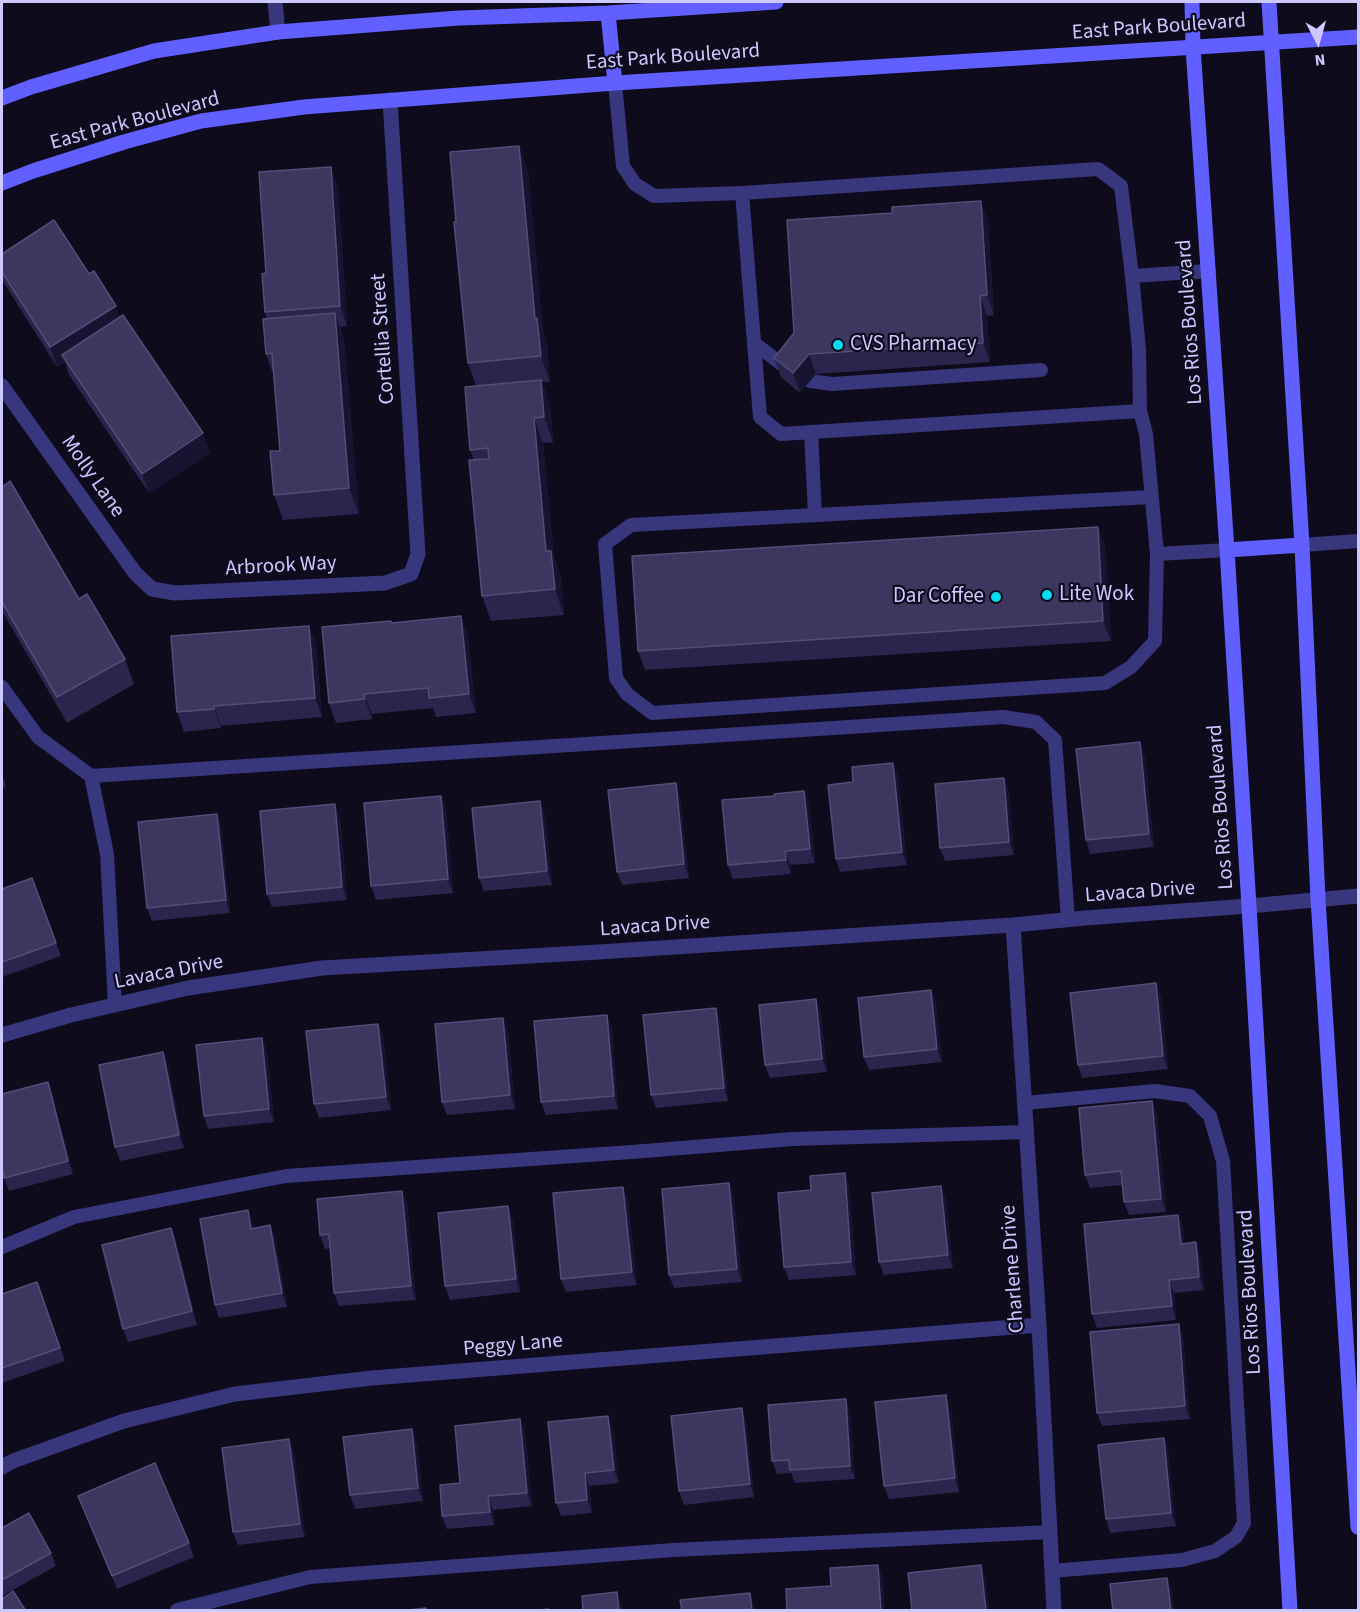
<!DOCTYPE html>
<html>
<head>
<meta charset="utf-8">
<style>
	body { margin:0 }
	#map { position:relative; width:1360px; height:1612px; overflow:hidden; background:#0e0b1d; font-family:"Source Sans 3",sans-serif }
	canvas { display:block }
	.frame { position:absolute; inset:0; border:3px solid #cdc8ff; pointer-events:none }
	.north { position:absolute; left:1288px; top:12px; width:60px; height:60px; -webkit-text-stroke:4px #0e0b1d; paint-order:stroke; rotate:174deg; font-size:16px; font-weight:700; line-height:24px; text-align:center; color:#cdc8ff }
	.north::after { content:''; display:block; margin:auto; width:21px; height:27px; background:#cdc8ff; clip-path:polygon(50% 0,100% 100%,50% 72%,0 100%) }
</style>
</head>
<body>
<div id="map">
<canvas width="1360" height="1612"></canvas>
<div class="frame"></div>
<div class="north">N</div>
</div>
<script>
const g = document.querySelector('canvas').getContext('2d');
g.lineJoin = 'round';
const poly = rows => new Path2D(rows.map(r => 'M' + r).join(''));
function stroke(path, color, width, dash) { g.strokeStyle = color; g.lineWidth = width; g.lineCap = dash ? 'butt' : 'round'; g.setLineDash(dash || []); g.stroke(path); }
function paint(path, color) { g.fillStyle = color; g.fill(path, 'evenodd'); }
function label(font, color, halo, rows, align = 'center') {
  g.font = font + ' "Source Sans 3",sans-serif'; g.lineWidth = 4.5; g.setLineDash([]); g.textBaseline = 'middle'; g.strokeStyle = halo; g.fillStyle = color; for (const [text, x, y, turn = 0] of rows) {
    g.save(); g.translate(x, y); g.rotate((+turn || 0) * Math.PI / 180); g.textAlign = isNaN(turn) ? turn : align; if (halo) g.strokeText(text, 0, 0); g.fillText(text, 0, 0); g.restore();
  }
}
stroke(poly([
	[615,83,623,166,635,184,654,196,742,193,760,417,781,434,1140,411,1139,349,1132,276,1209,271],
	[742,193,1098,169,1121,186,1132,276],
	[754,343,788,369],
	[810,381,832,384,1041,370],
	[1140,411,1146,434,1157,554,1227,550],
	[811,432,815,515],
	[1151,497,631,525,605,544,616,678,627,694,652,713,1105,683,1131,667,1155,641,1157,554],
	[1302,545,1358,541],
	[2,687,38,737,91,776],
	[115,1005,107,854,91,776,1003,717,1036,722,1055,740,1068,919],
	[1025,1103,1155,1091,1190,1096,1210,1116,1223,1161,1244,1523,1236,1537,1215,1551,1182,1560,1052,1571],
	[2,1247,74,1217,286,1176,632,1152,793,1139,1027,1132],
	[177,1610,310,1577,674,1550,1050,1532]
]), '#38367c', 14);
stroke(poly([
	[275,2,278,32],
	[2,386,135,573,152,589,175,593,385,583,411,574,418,554,390,100],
	[1013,925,1039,1325,1054,1610],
	[2,1035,71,1015,188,988,322,968,599,952,1013,925,1085,918,1249,906,1358,896],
	[2,1467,13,1461,124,1421,235,1394,372,1378,1039,1325]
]), '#38367c', 15);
stroke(poly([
	[1192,2,1193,47,1227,550,1249,906,1290,1610],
	[1269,2,1302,545,1318,899,1358,1527],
	[608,13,615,83],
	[2,98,31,87,154,51,278,32,459,18,608,13,776,2],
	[2,183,33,171,124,142,201,121,304,107,615,83,1358,37],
	[1227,550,1302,545]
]), '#615fff', 15);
paint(poly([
	[528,171,543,332,547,343,550,382,542,382,550,405,553,442,543,443,554,557,561,576,564,615,491,621,482,596,474,460,470,450,476,386,468,363,456,222],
	[338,187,347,326,340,327,344,339,359,514,283,520,274,495,280,451,273,374,266,354,267,319,265,312,266,273],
	[988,221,994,315,987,316,990,362,816,374,800,393,781,377,774,358],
	[2,254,89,274,120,317,210,453,149,493,69,375,65,362,57,367,2,280],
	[2,487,79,599,125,659,134,684,67,723,2,611],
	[1098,527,1105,546,1111,641,645,670,638,651],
	[461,616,468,636,476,713,436,717,433,708,372,714,372,719,336,723,329,703,391,621,392,623],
	[309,626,316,646,322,717,221,726,221,728,184,732,177,712],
	[1145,755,1154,847,1090,854,1086,840],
	[2,774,6,786,2,789],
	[898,776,907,865,840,872,836,859,853,782],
	[1004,778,1009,792,1014,855,945,861,940,848],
	[676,783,680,797,689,878,622,885,617,872],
	[804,791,809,805,815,863,790,865,791,874,733,879,728,865,775,796],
	[441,796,446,809,453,893,376,900,371,886],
	[217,814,221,827,230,913,152,921,147,908],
	[545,814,552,885,484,891,479,878],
	[340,817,347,900,272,907,267,894],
	[32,878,61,956,2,977,2,889],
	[931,990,936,1003,942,1062,869,1070,864,1057],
	[1161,997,1168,1069,1082,1078,1078,1065],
	[821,1012,827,1072,770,1078,765,1065],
	[720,1021,728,1101,656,1108,651,1095],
	[378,1024,383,1037,391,1110,319,1118,314,1104],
	[612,1028,618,1109,546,1115,541,1102],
	[508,1031,515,1109,447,1115,442,1102],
	[262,1038,267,1051,274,1122,208,1129,204,1116],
	[168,1066,184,1148,120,1161,115,1147],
	[52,1095,73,1174,9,1191,4,1178],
	[1152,1101,1157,1115,1166,1212,1129,1215,1124,1202,1122,1185,1090,1188,1085,1175],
	[845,1173,849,1187,856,1275,789,1280,784,1267,811,1190],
	[729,1183,734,1197,742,1282,674,1288,669,1275],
	[623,1187,628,1200,637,1285,566,1292,561,1279],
	[402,1191,407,1204,416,1300,339,1306,334,1293,330,1248,325,1249,320,1235],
	[946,1199,953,1268,884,1275,879,1262],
	[248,1210,254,1228,270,1225,275,1238,287,1307,219,1318,215,1305],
	[1178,1215,1183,1228,1184,1244,1200,1256,1204,1290,1174,1293,1176,1320,1097,1328,1092,1314],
	[513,1219,520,1292,450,1300,445,1286],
	[171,1228,176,1241,197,1325,128,1342,123,1329],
	[37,1282,65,1361,2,1383,2,1294],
	[1183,1338,1190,1419,1102,1426,1097,1413],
	[951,1408,959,1492,889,1499,884,1486],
	[850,1413,855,1479,795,1483,791,1473,777,1474,772,1461],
	[520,1419,525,1433,532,1506,493,1510,494,1525,447,1529,442,1516,460,1483],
	[746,1421,754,1497,684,1505,679,1491],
	[613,1429,619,1483,589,1486,592,1513,561,1516,556,1503],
	[1164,1438,1168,1451,1176,1526,1110,1533,1106,1519],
	[417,1443,423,1501,355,1509,350,1495],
	[294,1452,305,1537,238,1545,233,1532],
	[78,1496,189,1543,194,1557,117,1589],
	[2,1528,51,1553,56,1566,2,1596]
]), '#2b244c');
paint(poly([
	[519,146,528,171,543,332,547,343,550,382,541,356,535,318],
	[331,167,338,187,347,326,340,306],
	[981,201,988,221,994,315,987,295],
	[980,296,987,316,990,362,983,343],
	[116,306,123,326,62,355,65,362,57,367,50,347],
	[335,313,344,339,359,514,349,488],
	[809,354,816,374,800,393,793,373],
	[541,380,550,405,553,442,544,417],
	[534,418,543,443,554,558,561,576,564,615,555,589,546,551],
	[203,433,210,453,149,493,142,474],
	[1098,527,1105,546,1111,641,1103,621],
	[461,616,468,636,476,713,469,694],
	[309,626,316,646,322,717,315,698],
	[364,694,372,714,372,719,365,699],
	[214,706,221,726,221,728,214,709],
	[1140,742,1145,755,1154,847,1149,834],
	[893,763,898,776,907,865,902,852],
	[1004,778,1009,792,1014,855,1009,842],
	[676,783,680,797,689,878,684,864],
	[804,791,809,805,815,863,810,849],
	[441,796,446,809,453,893,448,879],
	[540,801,545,814,552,885,547,871],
	[335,804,340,817,347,900,342,887],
	[217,814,221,827,230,913,226,900],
	[785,851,790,865,791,874,786,860],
	[1156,983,1161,997,1168,1069,1163,1056],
	[931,990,936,1003,942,1062,937,1049],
	[816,999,821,1012,827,1072,822,1059],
	[716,1008,720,1021,728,1101,724,1088],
	[607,1015,612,1028,618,1109,614,1096],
	[503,1018,508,1031,515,1109,510,1095],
	[378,1024,383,1037,391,1110,386,1097],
	[262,1038,267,1051,274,1122,269,1109],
	[163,1052,168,1066,184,1148,179,1135],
	[48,1082,52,1095,73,1174,68,1161],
	[1152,1101,1157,1115,1166,1212,1161,1199],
	[845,1173,849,1187,856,1275,851,1262],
	[729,1183,734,1197,742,1282,737,1269],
	[941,1186,946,1199,953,1268,948,1255],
	[623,1187,628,1200,637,1285,632,1272],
	[402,1191,407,1204,416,1300,411,1286],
	[508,1206,513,1219,520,1292,516,1279],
	[248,1210,253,1224,256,1242,251,1229],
	[1178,1215,1183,1228,1186,1257,1181,1244],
	[270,1225,275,1238,287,1307,282,1293],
	[171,1228,176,1241,197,1325,192,1311],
	[1196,1242,1200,1256,1204,1290,1199,1277],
	[1169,1280,1174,1293,1176,1320,1172,1306],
	[1179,1324,1183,1338,1190,1419,1185,1406],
	[946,1395,951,1408,959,1492,955,1478],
	[846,1399,850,1413,855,1479,850,1466],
	[742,1408,746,1421,754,1497,750,1484],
	[608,1416,613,1429,619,1483,614,1470],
	[520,1419,525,1433,532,1506,527,1493],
	[412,1429,417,1443,423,1501,418,1488],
	[1164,1438,1168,1451,1176,1526,1171,1513],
	[289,1439,294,1452,305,1537,300,1524],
	[585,1473,589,1486,592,1513,587,1500],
	[488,1496,493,1510,494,1525,490,1512],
	[878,1565,883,1578,885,1611,881,1611],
	[981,1565,986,1578,989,1611,986,1611],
	[1167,1578,1172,1591,1174,1611,1171,1611],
	[617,1592,622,1606,623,1611,619,1611],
	[750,1593,754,1606,755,1611,752,1611]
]), '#181331');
const building = poly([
	[519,146,535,318,537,318,541,356,468,363,454,222,456,222,450,152,519,146],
	[331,167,340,306,265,312,262,274,266,273,259,172,331,167],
	[981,201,987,295,980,296,983,343,809,354,793,373,774,358,794,333,787,220,892,213,892,207,981,201],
	[54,220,89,274,94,271,116,306,50,347,2,272,2,254,54,220],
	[335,313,349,488,274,495,270,451,280,451,272,353,266,354,263,319,335,313],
	[123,315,203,433,142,474,62,355,123,315],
	[541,380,544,417,534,418,546,551,551,551,555,589,482,596,469,460,489,459,488,448,470,450,465,387,541,380],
	[10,481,79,599,87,594,125,659,57,697,2,602,2,487,10,481],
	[1098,527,1103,621,638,651,632,556,1098,527],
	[461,616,469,694,429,698,428,688,364,694,365,699,329,703,322,627,391,621,392,623,461,616],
	[309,626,315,698,214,706,214,709,177,712,171,636,309,626],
	[1140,742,1149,834,1086,840,1076,749,1140,742],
	[893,763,902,852,836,859,828,785,853,782,852,767,893,763],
	[1004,778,1009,842,940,848,935,784,1004,778],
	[676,783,684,864,617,872,608,790,676,783],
	[804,791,810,849,785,851,786,860,728,865,722,800,775,796,774,794,804,791],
	[441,796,448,879,371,886,364,803,441,796],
	[540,801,547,871,479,878,472,808,540,801],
	[335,804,342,887,267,894,260,811,335,804],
	[217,814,226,900,147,908,138,822,217,814],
	[32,878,56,943,2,962,2,889,32,878],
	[1156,983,1163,1056,1078,1065,1070,993,1156,983],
	[931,990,937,1049,864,1057,858,998,931,990],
	[816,999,822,1059,765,1065,759,1005,816,999],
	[716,1008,724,1088,651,1095,643,1015,716,1008],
	[607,1015,614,1096,541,1102,534,1021,607,1015],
	[503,1018,510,1095,442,1102,435,1024,503,1018],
	[378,1024,386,1097,314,1104,306,1031,378,1024],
	[262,1038,269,1109,204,1116,196,1045,262,1038],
	[163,1052,179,1135,115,1147,99,1065,163,1052],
	[48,1082,68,1161,4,1178,2,1166,2,1094,48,1082],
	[1152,1101,1161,1199,1124,1202,1121,1171,1085,1175,1079,1108,1152,1101],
	[845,1173,851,1262,784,1267,778,1193,811,1190,810,1176,845,1173],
	[729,1183,737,1269,669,1275,662,1189,729,1183],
	[941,1186,948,1255,879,1262,872,1193,941,1186],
	[623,1187,632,1272,561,1279,553,1193,623,1187],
	[402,1191,411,1286,334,1293,329,1234,320,1235,317,1199,402,1191],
	[508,1206,516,1279,445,1286,438,1213,508,1206],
	[248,1210,251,1229,270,1225,282,1293,215,1305,200,1219,248,1210],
	[1178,1215,1181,1244,1196,1242,1199,1277,1169,1280,1172,1306,1092,1314,1084,1224,1178,1215],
	[171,1228,192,1311,123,1329,102,1245,171,1228],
	[37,1282,60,1348,2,1368,2,1294,37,1282],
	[1179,1324,1185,1406,1097,1413,1090,1332,1179,1324],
	[946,1395,955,1478,884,1486,875,1402,946,1395],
	[846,1399,850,1466,790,1470,789,1460,772,1461,768,1405,846,1399],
	[742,1408,750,1484,679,1491,671,1416,742,1408],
	[608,1416,614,1470,585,1473,587,1500,556,1503,548,1422,608,1416],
	[520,1419,527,1493,488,1496,490,1512,442,1516,440,1485,460,1483,455,1426,520,1419],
	[412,1429,418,1488,350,1495,343,1437,412,1429],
	[1164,1438,1171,1513,1106,1519,1098,1445,1164,1438],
	[289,1439,300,1524,233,1532,222,1448,289,1439],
	[155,1463,189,1543,112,1576,78,1496,155,1463],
	[29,1513,51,1553,2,1580,2,1528,29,1513],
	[878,1565,881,1611,787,1611,786,1589,831,1586,830,1568,878,1565],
	[981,1565,986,1611,912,1611,908,1573,981,1565],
	[1167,1578,1171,1611,1113,1611,1110,1584,1167,1578],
	[13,1591,26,1611,2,1611,2,1599,13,1591],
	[617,1592,619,1611,583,1611,582,1596,617,1592],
	[750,1593,752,1611,682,1611,680,1600,750,1593],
	[426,1608,426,1611,401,1611,426,1608],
	[548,1609,548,1611,530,1611,548,1609]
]);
paint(building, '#3d365f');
stroke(building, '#534d78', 1.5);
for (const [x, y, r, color] of [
	[838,345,6,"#00ddf3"],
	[1047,595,6,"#00ddf3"],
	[996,597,6,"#00ddf3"]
]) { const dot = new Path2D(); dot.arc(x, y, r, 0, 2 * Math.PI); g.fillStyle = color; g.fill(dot); stroke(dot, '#0e0b1d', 2); }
label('21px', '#cdc8ff', '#0e0b1d', [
	["East Park Boulevard",1159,28,-4],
	["East Park Boulevard",673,58,-4],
	["East Park Boulevard",135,122,-15],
	["Los Rios Boulevard",1191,322,-94],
	["Cortellia Street",384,339,-94],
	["Molly Lane",92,477,55],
	["Arbrook Way",281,567,-3],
	["Los Rios Boulevard",1222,807,-94],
	["Lavaca Drive",1140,893,-4],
	["Lavaca Drive",655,927,-4],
	["Lavaca Drive",169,973,-11],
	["Charlene Drive",1014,1269,-94],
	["Los Rios Boulevard",1251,1292,-93],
	["Peggy Lane",513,1346,-5]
]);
label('21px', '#cdc8ff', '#0e0b1d', [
	["CVS Pharmacy",850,345],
	["Lite Wok",1059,595],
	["Dar Coffee",984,597,"right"]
], 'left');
</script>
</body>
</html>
